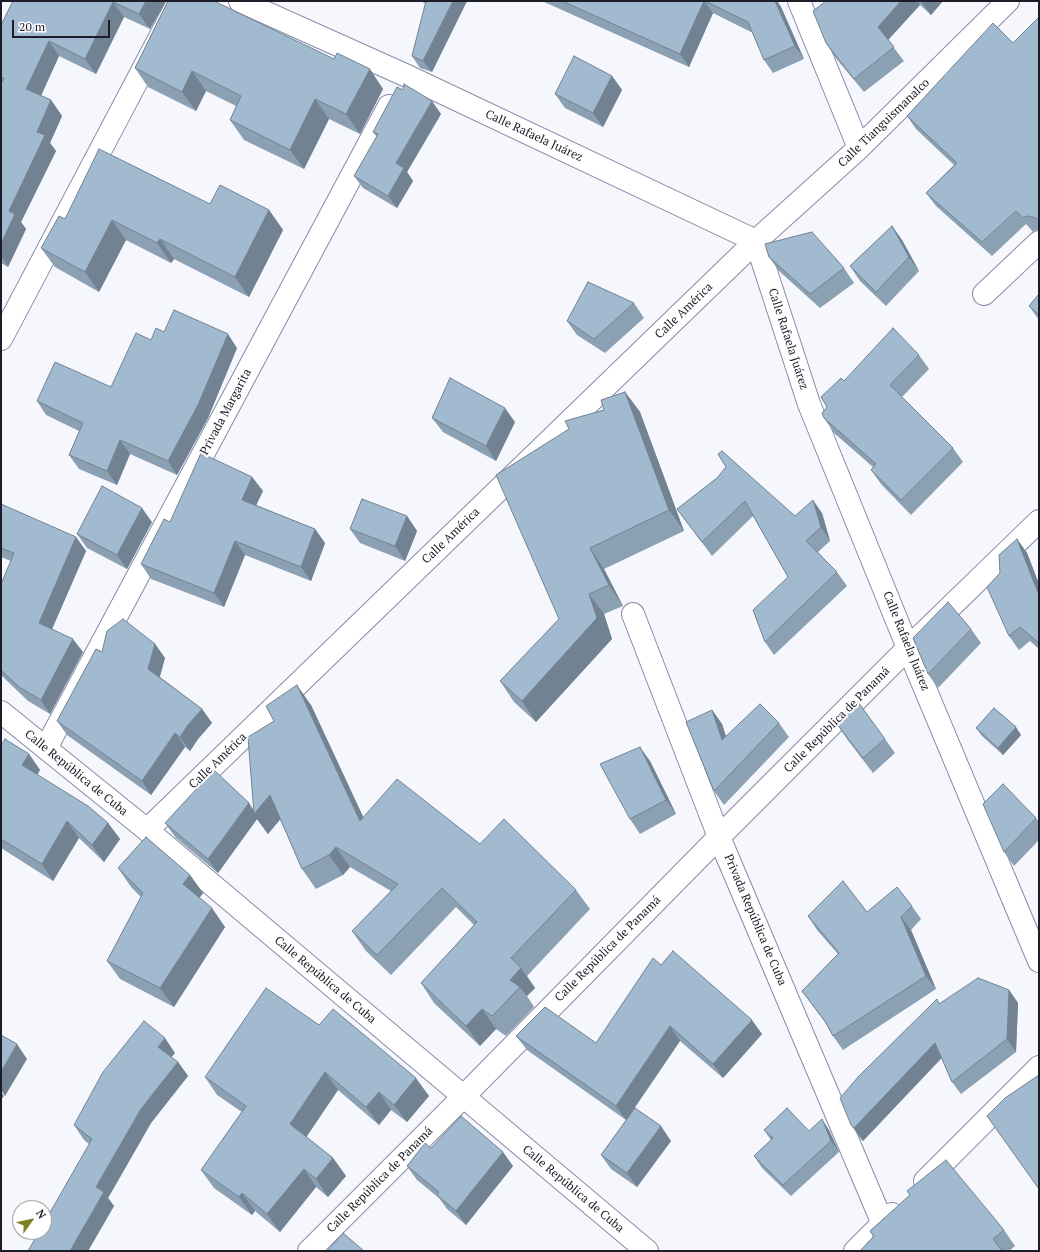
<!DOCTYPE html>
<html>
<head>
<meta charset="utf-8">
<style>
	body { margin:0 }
	#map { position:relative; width:1040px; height:1252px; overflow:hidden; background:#f6f6fd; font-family:"PT Serif",serif }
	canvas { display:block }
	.frame { position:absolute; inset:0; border:2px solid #1c1d29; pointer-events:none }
	.north { position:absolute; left:12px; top:1200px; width:40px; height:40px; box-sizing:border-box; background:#fff; border:1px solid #a4a5a9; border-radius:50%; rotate:57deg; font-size:11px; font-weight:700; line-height:16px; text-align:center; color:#1c1d29 }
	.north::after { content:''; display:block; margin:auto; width:14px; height:18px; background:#7e7f27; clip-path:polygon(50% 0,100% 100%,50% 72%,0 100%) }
	.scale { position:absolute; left:12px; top:20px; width:98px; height:18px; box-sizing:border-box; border:2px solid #1c1d29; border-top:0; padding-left:5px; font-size:12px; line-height:14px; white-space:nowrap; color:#1c1d29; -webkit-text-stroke:3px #fff; paint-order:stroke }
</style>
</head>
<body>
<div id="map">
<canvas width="1040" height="1252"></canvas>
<div class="frame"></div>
<div class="north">N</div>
<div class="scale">20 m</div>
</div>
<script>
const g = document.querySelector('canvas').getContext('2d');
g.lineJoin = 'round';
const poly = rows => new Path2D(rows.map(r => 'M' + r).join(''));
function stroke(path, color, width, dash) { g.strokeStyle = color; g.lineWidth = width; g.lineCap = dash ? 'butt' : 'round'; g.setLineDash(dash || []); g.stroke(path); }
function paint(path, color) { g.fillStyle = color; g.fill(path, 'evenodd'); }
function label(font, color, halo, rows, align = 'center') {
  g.font = font + ' "PT Serif",serif'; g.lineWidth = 4; g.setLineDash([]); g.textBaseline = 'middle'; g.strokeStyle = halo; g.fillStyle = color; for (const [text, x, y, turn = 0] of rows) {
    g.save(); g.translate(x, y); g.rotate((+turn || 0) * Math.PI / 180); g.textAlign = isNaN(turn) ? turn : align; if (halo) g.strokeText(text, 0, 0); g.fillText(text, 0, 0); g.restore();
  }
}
const street = poly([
	[240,1,405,75,756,241,809,404,908,648,1039,961],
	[799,1,859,148],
	[984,294,1039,242],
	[1,339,179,1],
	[633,614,719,837,883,1224],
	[1,712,147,830,647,1251],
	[46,748,389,106],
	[147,830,756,241,859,148,1008,1],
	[925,1181,1039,1067],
	[309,1251,464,1096,719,837,908,648,1039,521],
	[855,1251,892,1214]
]);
stroke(street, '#888ba9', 24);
stroke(street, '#fff', 22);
paint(poly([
	[13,1,166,1,150,29,124,17,96,74,59,56,41,96,51,100,62,116,50,143,56,151,21,222,26,229,8,267,1,263,1,25],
	[168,1,383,89,360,134,329,119,304,169,244,140,230,120,236,106,206,91,196,111,148,87,135,68],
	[420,1,467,1,432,72,420,68,412,56,426,4],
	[542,1,777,1,781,7,804,59,773,73,764,60,753,33,713,13,689,67],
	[826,1,943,1,931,15,920,5,888,40,904,61,864,92,835,57,826,43],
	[1039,17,1039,230,1036,230,1033,232,1026,224,992,256,936,206,926,193,954,165,916,129,907,116,1013,43],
	[612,76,622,90,603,127,565,108,555,94],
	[441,114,407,172,413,181,397,208,363,188,354,176,377,137,373,132],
	[210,204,269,210,283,230,249,297,174,259,171,263,126,240,99,292,55,267,41,248,65,219],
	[892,226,902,240,919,271,886,306,860,281,850,266],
	[769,257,844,268,854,283,820,308,779,271],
	[1039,294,1039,320,1029,306],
	[634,303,644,318,605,353,577,335,567,321],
	[151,340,237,348,208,418,177,475,130,454,117,485,79,469,69,455,79,431,46,415,37,401,111,387],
	[919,355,929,369,902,397,953,448,963,462,911,515,881,484,871,470,873,467,834,433,824,418,844,381],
	[625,392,640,412,684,531,604,569,623,606,604,614,612,639,536,722,514,702,500,681,559,619,604,410],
	[432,418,515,422,496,461,443,432],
	[252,477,263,491,256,505,315,529,325,543,311,581,245,555,224,607,151,579,141,564,170,522],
	[717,478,795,516,822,513,830,541,818,552,837,572,847,586,774,655,765,642,788,577,753,516,712,556,677,509],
	[1,505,76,537,86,551,52,629,83,652,50,714,28,701,1,675,1,584,11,561,1,557],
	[407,516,417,531,405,561,360,543,350,529],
	[152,522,127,569,87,548,77,534],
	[1017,539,1027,553,1039,584,1039,649,1030,641,1019,650,1009,636,1000,573],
	[971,629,981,643,938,688,928,674],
	[155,644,165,658,160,677,202,709,212,723,198,739,190,751,185,747,151,795,67,735,57,721,102,652],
	[311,705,363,817,480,844,576,890,590,909,527,976,535,988,527,996,534,1007,506,1036,496,1029,480,1046,434,1003,421,983,474,925,456,907,391,975,366,951,352,931,391,891,350,867,343,875,316,889,302,869,280,819,268,834,257,819,218,873,176,838,165,823,249,803,254,811],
	[712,710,722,724,726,737,779,723,789,737,724,805,714,791],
	[837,724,885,739,895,753,873,773,847,739],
	[976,728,1021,735,1003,755,982,736],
	[1,746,29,754,40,770,37,775,108,823,120,839,104,862,79,838,53,881,1,848],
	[650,761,676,814,640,834,630,819],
	[1036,818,1039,822,1039,840,1014,866,1004,852],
	[118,868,190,875,203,893,199,898,225,927,174,1007,120,979,107,961,141,897,131,887],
	[912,906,921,919,911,930,936,989,843,1050,833,1036,827,1025,802,991,838,954,817,930,808,916,867,912],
	[661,965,762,1034,723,1078,680,1041,630,1115,671,1141,637,1187,611,1169,601,1155,626,1120,527,1050,516,1036,596,1043],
	[1009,990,1018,1003,1016,1052,961,1094,952,1082,942,1058,863,1141,860,1138,851,1125,940,1003],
	[319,1025,429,1096,407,1122,391,1110,379,1125,338,1090,306,1137,333,1158,346,1176,328,1197,316,1187,280,1232,255,1211,252,1215,214,1188,201,1170,242,1112,217,1095,205,1077],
	[175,1053,171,1057,178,1062,188,1076,151,1123,108,1198,114,1206,88,1251,89,1144,84,1140,74,1125],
	[764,1130,809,1131,829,1130,839,1152,791,1196,762,1168,754,1156,771,1140],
	[431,1148,513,1166,466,1225,447,1209,439,1198,417,1180,407,1166],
	[907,1191,1004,1230,1015,1246,1009,1251,860,1251,873,1237,870,1231,910,1195]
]), '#8ba0b3');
paint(poly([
	[146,1,166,1,150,29,139,14],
	[453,1,467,1,432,72,423,61],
	[704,1,713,13,689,67,680,54],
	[775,1,777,1,781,7,804,59,795,46],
	[901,1,917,1,920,5,888,40,878,27],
	[921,1,943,1,931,15],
	[113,2,124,17,96,74,85,59],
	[49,41,59,56,37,104,26,89],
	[370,69,383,89,360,134,346,114],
	[192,71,206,91,196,111,182,92],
	[612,76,622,90,603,127,593,113],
	[315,99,329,119,304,169,290,150],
	[51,100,62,116,50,143,56,151,21,222,26,229,8,267,1,256,1,244,9,211,37,132],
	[432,101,441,114,407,172,413,181,397,208,388,196,396,163],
	[269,210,283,230,249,297,235,277],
	[112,220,126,240,99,292,85,272],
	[892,226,902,240,919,271,909,257],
	[160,239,174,259,171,263,157,243],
	[228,334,237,348,208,418,177,475,168,461],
	[625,392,640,412,684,531,669,510],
	[505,408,515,422,496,461,486,446],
	[120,440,130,454,117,485,107,471],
	[252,477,263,491,252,514,242,500],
	[813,500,822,513,830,541,821,527],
	[142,508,152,522,127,569,117,555],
	[407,516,417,531,405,561,395,546],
	[315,529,325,543,311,581,301,567],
	[76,537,86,551,49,636,39,623],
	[1017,539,1027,553,1039,584,1039,595],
	[235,541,245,555,224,607,214,593],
	[590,548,604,569,623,606,609,585],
	[589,594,604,614,612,639,536,722,522,701],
	[73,639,83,652,50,714,41,700],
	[155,644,165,658,158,682,148,669],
	[297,685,311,705,374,840,360,821],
	[202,709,212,723,198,739,190,751,180,737,188,725],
	[712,710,722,724,732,755,722,740],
	[1016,727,1021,735,1003,755,998,748],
	[175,733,185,747,151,795,142,781],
	[640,747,650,761,676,814,666,800],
	[29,754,40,770,33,782,22,765],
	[270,795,284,815,268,834,257,819,218,873,208,859,249,803,255,813],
	[67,821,79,838,53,881,42,864],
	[108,823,120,839,104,862,92,845],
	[336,847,350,867,343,875,329,855],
	[190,875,203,893,196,903,183,884],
	[212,908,225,927,174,1007,160,988],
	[901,917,911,930,936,989,926,976],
	[521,968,535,988,527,996,520,987,510,980],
	[1009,990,1018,1003,1016,1052,1007,1039],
	[482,1009,496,1029,480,1046,466,1026],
	[752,1020,762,1034,723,1078,713,1064],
	[670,1026,680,1041,626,1120,616,1106],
	[165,1038,175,1053,168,1061,158,1047],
	[935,1043,944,1055,863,1141,854,1128],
	[17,1044,27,1059,5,1096,1,1090,1,1072],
	[178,1062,188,1076,151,1123,108,1198,114,1206,88,1251,70,1251,96,1187,141,1109],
	[325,1072,338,1090,303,1142,290,1124],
	[416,1078,429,1096,407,1122,394,1105],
	[1,1092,4,1096,1,1100],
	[379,1092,391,1110,379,1125,366,1107],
	[822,1119,829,1130,839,1152,831,1141],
	[661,1126,671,1141,637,1187,627,1173],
	[503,1152,513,1166,466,1225,456,1211],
	[333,1158,346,1176,328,1197,316,1179],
	[304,1169,316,1187,280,1232,267,1214],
	[242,1193,255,1211,252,1215,239,1197]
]), '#718292');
const building = poly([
	[13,1,146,1,139,14,113,2,85,59,49,41,26,89,51,100,37,132,45,135,9,211,15,214,1,244,1,84,4,78,1,77,1,25,13,1],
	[168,1,214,1,334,59,337,53,370,69,346,114,315,99,290,150,230,120,241,96,192,71,182,92,135,68,168,1],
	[426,1,453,1,423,61,412,56,426,1],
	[562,1,704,1,680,54,562,1],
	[705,1,775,1,795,46,764,60,748,22,705,1],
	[826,1,901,1,878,27,894,47,854,79,826,43,813,11,826,1],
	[1039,17,1039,220,1033,217,1027,216,1023,218,1016,211,982,242,926,193,957,163,907,116,993,23,1013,43,1039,17],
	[574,56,612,76,593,113,555,94,574,56],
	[404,84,432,101,396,163,404,168,388,196,354,176,378,134,373,132,397,87,403,90,404,84],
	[99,149,210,204,220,185,269,210,235,277,160,239,157,243,112,220,85,272,41,248,59,216,65,219,99,149],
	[892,226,909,257,876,292,850,266,892,226],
	[812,232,844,268,810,294,769,257,765,244,812,232],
	[588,282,634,303,594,339,567,321,588,282],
	[1039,294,1039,315,1029,306,1039,294],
	[174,310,228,334,198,405,168,461,120,440,107,471,69,455,83,423,37,401,55,362,111,387,136,333,151,340,156,328,164,332,174,310],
	[893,328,919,355,890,385,953,448,901,500,871,470,876,464,824,418,822,413,827,407,821,397,841,378,844,381,893,328],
	[450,378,505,408,486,446,432,418,450,378],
	[625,392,669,510,590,548,609,585,589,594,597,618,522,701,500,681,559,619,496,475,569,429,565,421,604,410,601,400,625,392],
	[722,451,795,516,813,500,821,527,806,541,837,572,765,642,753,610,788,577,745,501,702,542,677,509,717,478,726,467,718,454,722,451],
	[201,453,252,477,242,500,315,529,301,567,235,541,214,593,141,564,164,519,170,522,201,453],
	[102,486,142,508,117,555,77,534,102,486],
	[362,499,407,516,395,546,350,529,362,499],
	[1,504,76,537,39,623,73,639,41,700,19,687,1,670,1,584,14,553,1,548,1,504],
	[1017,539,1039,595,1039,643,1020,627,1009,636,987,587,1000,573,999,555,1017,539],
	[948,602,971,629,928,674,913,638,948,602],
	[123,619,155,644,148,669,202,709,188,725,180,737,175,733,142,781,57,721,96,649,102,652,107,631,123,619],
	[297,685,360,821,397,779,480,844,504,819,576,890,511,958,521,968,510,980,520,987,492,1016,482,1009,466,1026,421,983,477,922,442,888,377,955,352,931,398,884,336,847,329,855,302,869,270,795,254,814,248,737,274,721,266,706,297,685],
	[858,702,885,739,863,758,837,724,858,702],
	[760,704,779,723,714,791,686,722,712,710,722,740,760,704],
	[994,708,1016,727,998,748,976,728,994,708],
	[5,739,29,754,22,765,88,806,108,823,92,845,67,821,42,864,1,839,1,746,5,739],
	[640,747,666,800,630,819,600,764,640,747],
	[214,770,249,803,208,859,165,823,214,770],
	[1003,784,1036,818,1004,852,983,804,1003,784],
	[146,837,190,875,183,884,212,908,160,988,107,961,143,893,118,868,146,837],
	[843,881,867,912,897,887,912,906,901,917,926,976,833,1036,825,1021,802,991,839,953,808,916,843,881],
	[673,951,752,1020,713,1064,670,1026,616,1106,516,1036,545,1007,596,1043,653,958,661,965,673,951],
	[978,978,1009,990,1007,1039,952,1082,935,1043,854,1128,851,1125,840,1098,859,1076,937,999,939,1004,978,978],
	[266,988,319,1025,333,1009,416,1078,394,1105,379,1092,366,1107,325,1072,290,1124,333,1158,316,1179,304,1169,267,1214,242,1193,239,1197,201,1170,246,1106,205,1077,266,988],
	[144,1021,165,1038,158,1047,178,1062,141,1109,96,1187,104,1192,70,1251,28,1251,39,1232,44,1232,44,1223,92,1139,74,1125,103,1072,144,1021],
	[1,1035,17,1044,1,1072,1,1035],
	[1039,1075,1039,1189,987,1116,1005,1098,1039,1075],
	[635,1108,661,1126,627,1173,601,1155,635,1108],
	[787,1108,809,1131,822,1119,831,1141,783,1185,754,1156,773,1138,764,1130,787,1108],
	[461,1116,503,1152,456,1211,437,1195,439,1192,407,1166,425,1143,431,1148,461,1116],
	[946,1160,1004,1230,993,1239,1002,1251,860,1251,874,1236,870,1231,910,1195,907,1191,946,1160],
	[343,1233,364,1251,327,1251,343,1233]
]);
paint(building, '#a2bad0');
stroke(building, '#718292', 1);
label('12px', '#1c1d29', '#fff', [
	["Calle Tianguismanalco",884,123,-44],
	["Calle Rafaela Juárez",534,136,25],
	["Calle América",684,311,-44],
	["Calle Rafaela Juárez",788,339,72],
	["Privada Margarita",226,412,-62],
	["Calle América",451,536,-44],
	["Calle Rafaela Juárez",906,641,68],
	["Calle República de Panamá",837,720,-45],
	["Calle América",218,761,-44],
	["Calle República de Cuba",76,773,39],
	["Privada República de Cuba",755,920,67],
	["Calle República de Panamá",608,949,-45],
	["Calle República de Cuba",325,980,40],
	["Calle República de Panamá",380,1180,-45],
	["Calle República de Cuba",573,1189,40]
]);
</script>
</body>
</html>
